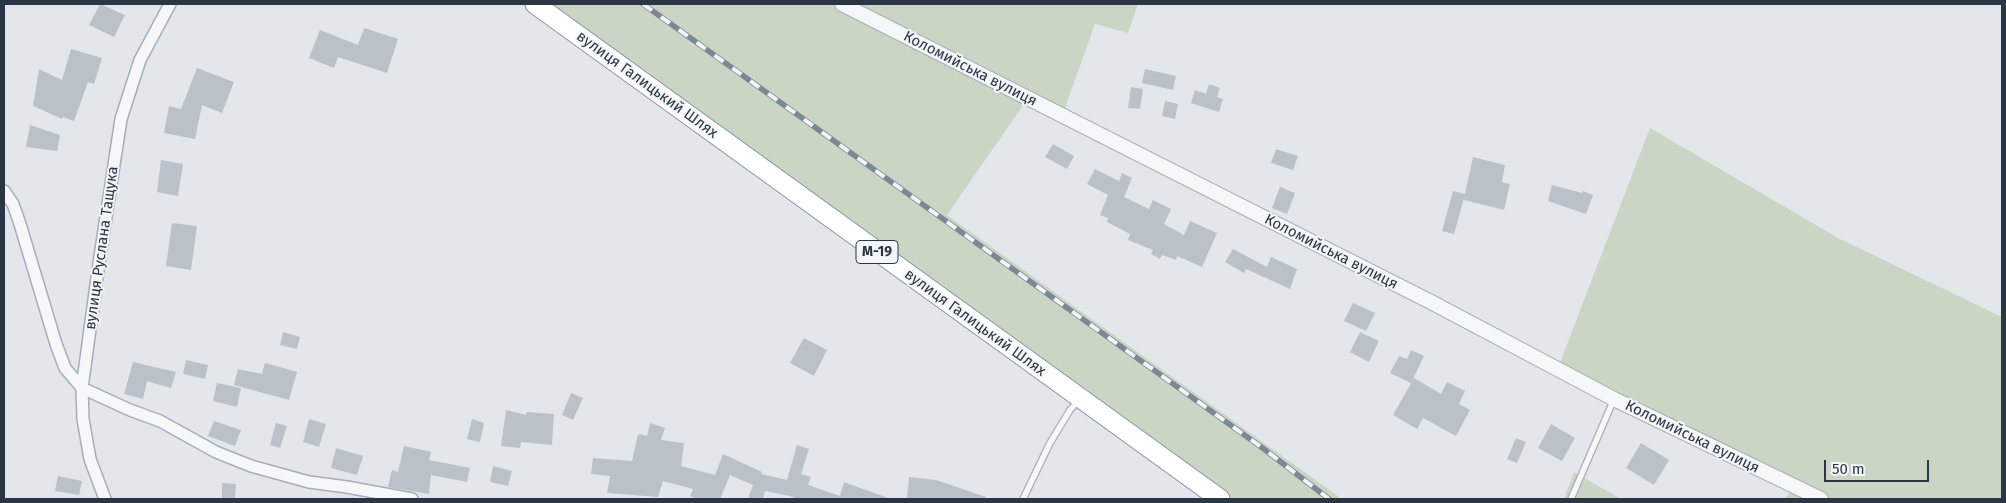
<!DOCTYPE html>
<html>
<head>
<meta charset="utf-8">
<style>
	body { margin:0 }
	#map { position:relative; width:2006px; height:503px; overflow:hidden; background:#e3e7eb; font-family:"Fira Sans",sans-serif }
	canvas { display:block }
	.frame { position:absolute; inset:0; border:5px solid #2b3644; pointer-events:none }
	.scale { position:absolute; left:1824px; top:460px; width:105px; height:22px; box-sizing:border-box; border:2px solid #2b3644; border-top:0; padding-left:6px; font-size:15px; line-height:18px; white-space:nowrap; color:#2b3644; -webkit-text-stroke:4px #f3f6f8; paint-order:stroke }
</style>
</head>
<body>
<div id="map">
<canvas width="2006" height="503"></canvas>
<div class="frame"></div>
<div class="scale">50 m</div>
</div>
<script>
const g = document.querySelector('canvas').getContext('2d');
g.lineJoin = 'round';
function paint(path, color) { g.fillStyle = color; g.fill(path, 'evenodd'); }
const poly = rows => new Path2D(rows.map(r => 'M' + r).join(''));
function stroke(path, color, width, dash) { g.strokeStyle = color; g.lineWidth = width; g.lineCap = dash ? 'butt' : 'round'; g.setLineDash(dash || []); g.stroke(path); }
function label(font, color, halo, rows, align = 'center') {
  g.font = font + ' "Fira Sans",sans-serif'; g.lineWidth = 4; g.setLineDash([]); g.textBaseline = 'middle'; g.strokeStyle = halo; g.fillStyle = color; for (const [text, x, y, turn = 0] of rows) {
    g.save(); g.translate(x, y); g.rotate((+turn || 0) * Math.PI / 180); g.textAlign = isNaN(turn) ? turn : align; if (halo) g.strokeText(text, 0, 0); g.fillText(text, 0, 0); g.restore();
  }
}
paint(poly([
	[526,4,1138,4,1128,33,1095,24,1061,119,1026,101,947,215,1342,499,1211,499],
	[1650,128,1838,238,2002,317,2002,499,1785,499,1792,489,1558,368],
	[1574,472,1621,499,1564,499]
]), '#cad5c4');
paint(poly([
	[100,4,125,15,114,37,89,25],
	[364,28,398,39,387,73,338,57,334,68,309,58,320,30,358,45],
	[71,49,102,58,94,84,88,82,74,121,63,117,62,119,33,106,39,69,62,80],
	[197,68,234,82,222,113,202,105,195,139,164,133,169,106,181,109],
	[1145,69,1176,76,1173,90,1142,83],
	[1209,84,1220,88,1217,97,1223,99,1219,112,1191,103,1195,90,1206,94],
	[1131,87,1143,89,1140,109,1128,108],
	[1165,101,1178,104,1175,119,1162,116],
	[30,125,60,135,57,151,26,147],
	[1053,144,1074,156,1067,169,1045,157],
	[1276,149,1298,156,1293,170,1271,163],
	[1473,157,1505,165,1502,182,1510,184,1504,210,1464,200,1464,198,1454,234,1442,231,1453,191,1465,194],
	[161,160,183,164,178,196,157,192],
	[1095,169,1119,181,1122,173,1132,178,1124,197,1149,209,1153,200,1171,209,1164,224,1184,235,1190,221,1217,233,1202,267,1177,256,1176,260,1162,255,1160,259,1151,254,1153,250,1128,240,1130,234,1107,222,1108,218,1100,215,1108,195,1087,184],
	[1552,185,1582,193,1583,191,1593,195,1586,214,1548,201],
	[1280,187,1295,193,1287,214,1272,208],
	[172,223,197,226,191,270,166,266],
	[1233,249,1267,267,1271,257,1297,269,1290,289,1246,269,1244,273,1225,262],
	[1353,303,1375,313,1366,331,1344,321],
	[283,332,300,337,297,349,280,345],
	[1360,332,1379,341,1369,362,1350,352],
	[804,338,827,350,814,376,790,363],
	[1411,350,1424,356,1411,383,1390,373,1399,356,1407,359],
	[186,360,208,365,205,379,183,374],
	[133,362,176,372,171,388,147,381,143,399,124,394],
	[265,363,297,372,289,400,234,385,238,369,262,374],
	[1414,378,1441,394,1447,382,1465,391,1459,404,1470,410,1456,436,1423,418,1417,429,1393,415],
	[217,383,241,388,237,407,213,401],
	[571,393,583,398,573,420,562,415],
	[506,410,526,415,526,412,554,414,552,445,521,442,520,448,501,446],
	[309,419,326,424,319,447,303,442],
	[472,419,484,423,480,442,467,439],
	[214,421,241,430,235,446,208,436],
	[276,423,287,426,280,448,270,445],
	[650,423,665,428,661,440,684,443,681,466,715,475,723,454,762,472,761,474,787,480,797,445,809,449,801,474,811,477,808,485,840,496,844,482,888,498,888,499,793,499,794,497,765,491,763,499,748,499,753,485,730,475,720,499,697,499,690,496,693,489,663,481,658,497,607,493,610,476,591,474,593,458,632,461,638,434,647,436],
	[1551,424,1575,438,1562,461,1538,448],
	[1516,438,1526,442,1517,463,1507,459],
	[1641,443,1669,460,1654,485,1626,468],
	[404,446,431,452,429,460,470,468,467,482,431,475,429,494,388,487,392,470,398,472],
	[336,448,363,456,357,475,331,468],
	[493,466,512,471,508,486,490,482],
	[58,476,82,481,79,495,55,491],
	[909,477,936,480,986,497,985,499,907,499],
	[222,483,236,484,235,499,222,499]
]), '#bac1c9');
const service = poly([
	[1023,499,1050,443,1070,410,1078,401],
	[1571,499,1614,399]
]);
const minor = poly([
	[4,191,13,204,20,224,56,344,65,368,82,388,130,410,160,421,216,452,251,466,309,482,347,487,412,499],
	[105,499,90,459,83,419,82,388,99,263,121,119,140,60,170,4]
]);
const tertiary = poly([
	[842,4,1431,302,1614,399,1821,499]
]);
const trunk = poly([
	[535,4,1220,499]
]);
stroke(service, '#a8aeb6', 8);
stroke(minor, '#a8aeb6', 14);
stroke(tertiary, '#a8aeb6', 16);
stroke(trunk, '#8a96a2', 21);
stroke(service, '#f6f7f9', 5.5);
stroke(minor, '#f6f7f9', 11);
stroke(tertiary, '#f6f7f9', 14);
stroke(trunk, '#fff', 19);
const rail = poly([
	[643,4,1264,449,1329,499]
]);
stroke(rail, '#7c8895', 5.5);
stroke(rail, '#f3f6f8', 4, [11]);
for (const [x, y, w] of [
	[877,252,42]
]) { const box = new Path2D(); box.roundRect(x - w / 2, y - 11.5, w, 23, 4); g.fillStyle = '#f3f6f8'; g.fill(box); stroke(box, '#2b3644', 1); }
label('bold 14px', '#2b3644', null, [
	["М-19",877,252]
]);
label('15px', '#2b3644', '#f3f6f8', [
	["Коломийська вулиця",970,69,27],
	["вулиця Галицький Шлях",647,85,36],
	["вулиця Руслана Тащука",102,248,-82],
	["Коломийська вулиця",1331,252,27],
	["вулиця Галицький Шлях",975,323,36],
	["Коломийська вулиця",1692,437,26]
]);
</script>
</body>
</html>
